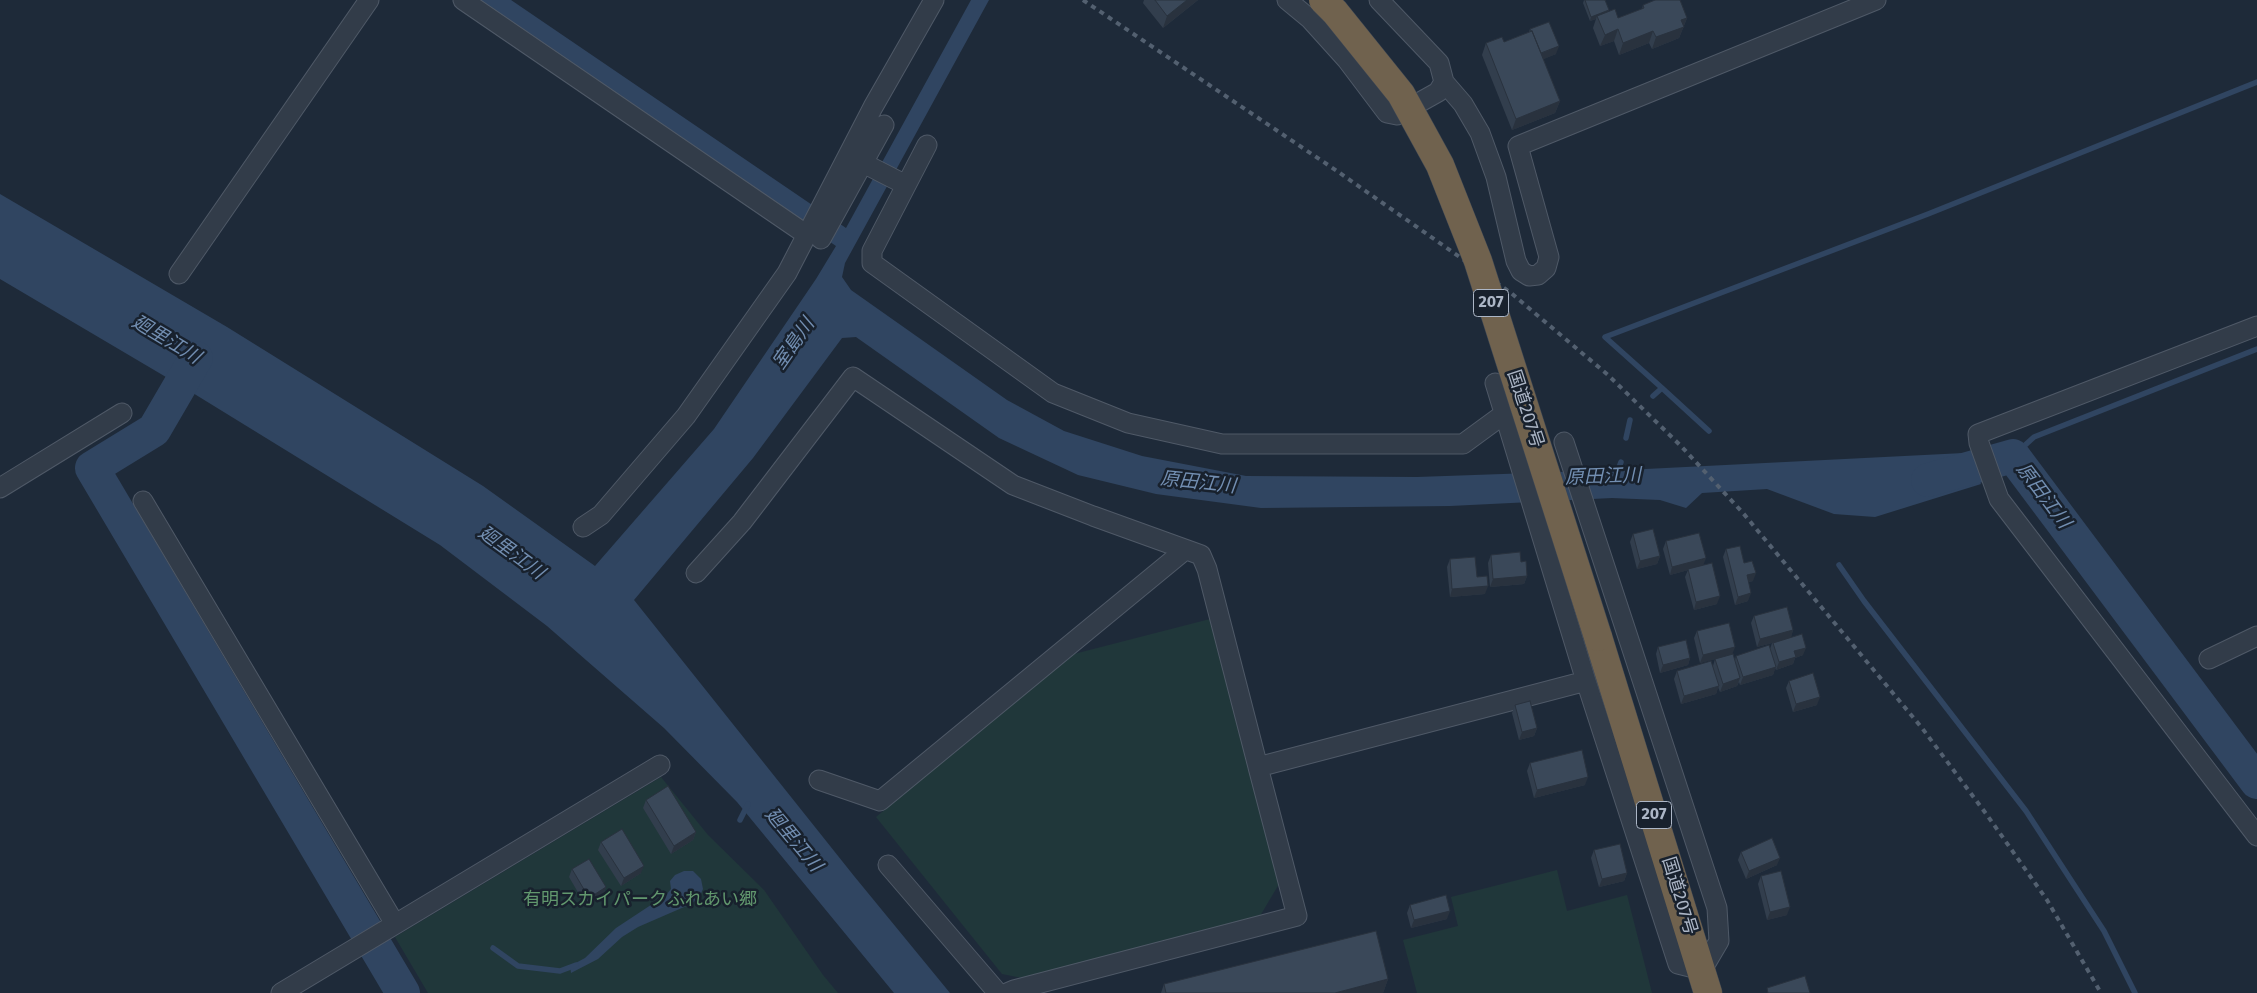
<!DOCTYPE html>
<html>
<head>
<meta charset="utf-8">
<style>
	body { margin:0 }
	canvas { display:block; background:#1e2a39 }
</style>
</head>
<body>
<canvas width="2257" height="993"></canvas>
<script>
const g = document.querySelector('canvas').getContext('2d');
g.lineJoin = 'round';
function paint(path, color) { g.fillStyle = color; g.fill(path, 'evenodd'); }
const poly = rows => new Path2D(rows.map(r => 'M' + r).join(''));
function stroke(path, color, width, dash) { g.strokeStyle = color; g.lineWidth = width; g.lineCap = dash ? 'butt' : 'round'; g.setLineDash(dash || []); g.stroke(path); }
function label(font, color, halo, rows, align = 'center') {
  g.font = font + ' "Fira Sans","Noto Sans JP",sans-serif'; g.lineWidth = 5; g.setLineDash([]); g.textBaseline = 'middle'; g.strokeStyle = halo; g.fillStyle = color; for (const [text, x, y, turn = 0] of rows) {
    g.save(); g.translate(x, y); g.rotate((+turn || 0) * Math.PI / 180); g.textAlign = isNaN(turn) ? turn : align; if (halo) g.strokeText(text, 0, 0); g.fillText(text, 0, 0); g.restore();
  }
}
paint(poly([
	[1210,619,1279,884,1260,916,1022,978,1002,974,876,817,1074,654],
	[661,777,708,835,764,890,823,975,838,993,428,993,395,937],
	[1557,870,1567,911,1627,895,1652,993,1417,993,1403,940,1458,926,1451,897]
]), '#20373a');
paint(poly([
	[476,0,511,0,846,228,971,0,989,0,845,263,842,277,851,290,1007,400,1064,431,1142,456,1246,476,1417,477,1646,469,1964,453,1981,484,1875,517,1834,514,1767,489,1702,493,1686,508,1660,500,1612,498,1450,506,1261,508,1156,494,1078,475,999,438,856,337,842,338,753,458,634,600,854,876,950,993,894,993,737,802,664,728,547,626,440,545,188,390,0,279,0,194,227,327,483,486,595,566,714,429,816,279,836,246],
	[684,871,693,871,701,879,703,889,699,898,691,904,638,927,622,937,598,959,571,973,570,966,585,958,616,928,666,895,671,889,670,881,675,875]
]), '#304561');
stroke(poly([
	[1662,388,1709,431],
	[1653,396,1662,388,1605,337,1928,214,2257,82],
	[1626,438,1630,420],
	[2013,456,2034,437,2257,349],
	[1616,476,1621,462],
	[1839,565,1864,601,2026,811,2104,931,2135,993],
	[740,820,748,804],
	[493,948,518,966,560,971,576,965]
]), '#304561', 5.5);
stroke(poly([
	[196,358,154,430,92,468,403,993],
	[1928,480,2013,456,2257,782]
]), '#304561', 34);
const minor = poly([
	[463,0,807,235],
	[1287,0,1310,19,1347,60,1387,113,1397,115,1438,92,1444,82],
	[1379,0,1439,63,1444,82,1463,104,1480,133,1496,177,1516,261,1521,271,1529,276,1538,275,1546,268,1549,257,1518,146,1876,0],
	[927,145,872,251,872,263,1053,393,1128,423,1222,444,1463,444,1504,414],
	[863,163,906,185],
	[821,239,884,125],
	[179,274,369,0],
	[2257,326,1978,434,1979,443,1999,499,2257,836],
	[1495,383,1586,681],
	[0,488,122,413],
	[143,501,395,924],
	[583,527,601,515,686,416,787,273,873,107,934,0],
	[696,573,742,522,853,377,1013,485,1093,516,1201,555,1207,569,1258,767,1586,681,1678,964,1702,970,1719,941,1717,908,1564,442],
	[2209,659,2257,636],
	[819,780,880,801,1185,550],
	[888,865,998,993],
	[281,993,660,765],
	[1007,993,1014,990,1297,916,1258,767]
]);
const highway = poly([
	[1598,637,1708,993]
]);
stroke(minor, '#4f5967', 21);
stroke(highway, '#3d4653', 29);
stroke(minor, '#323c49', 19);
stroke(highway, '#70624e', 28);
stroke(poly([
	[1083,0,1337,171,1511,293,1608,375,1681,446,1743,513,1922,728,1987,815,2047,900,2101,993]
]), '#536070', 4, [5, 5]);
const highwayBridge = poly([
	[1323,0,1335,12,1401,94,1440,165,1478,261,1598,637]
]);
stroke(highwayBridge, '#3d4653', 29, []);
stroke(highwayBridge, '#70624e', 28);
paint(poly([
	[1144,0,1198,0,1163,28,1143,3],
	[1584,0,1605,0,1609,10,1609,12,1618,18,1642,9,1643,5,1687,18,1679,38,1652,49,1649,43,1619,55,1614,41,1600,46,1593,28,1596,19,1590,21,1583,3],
	[1530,29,1556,54,1543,59,1560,101,1555,113,1512,130,1482,55,1486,43,1504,42,1529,32],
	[1633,534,1660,556,1657,564,1637,569,1630,542],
	[1666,541,1704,565,1717,604,1694,610,1685,577,1688,570,1670,575,1663,549],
	[1726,549,1744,563,1753,581,1749,582,1748,601,1735,605,1723,557],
	[1491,555,1521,562,1527,576,1524,584,1490,587,1488,563],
	[1450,559,1477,577,1485,594,1450,597,1447,567],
	[1754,616,1793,630,1791,637,1803,655,1795,658,1793,664,1776,670,1775,668,1773,675,1740,685,1739,682,1737,686,1720,692,1718,687,1716,694,1681,704,1674,679,1677,671,1713,666,1715,659,1700,663,1694,638,1697,631,1733,654,1735,660,1736,656,1770,649,1772,643,1757,647,1751,623],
	[1658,647,1690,658,1688,665,1660,673,1656,654],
	[1789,681,1817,705,1793,712,1786,688],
	[1515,705,1537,728,1534,736,1519,740,1512,713],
	[1530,763,1585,785,1534,798,1527,771],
	[646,800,696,832,693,840,671,854,643,808],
	[601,842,641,873,621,886,598,850],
	[1594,850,1627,873,1624,881,1599,887,1591,858],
	[1741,852,1777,865,1746,879,1738,860],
	[572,869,606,887,603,895,586,906,569,877],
	[1761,876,1787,915,1767,920,1758,884],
	[1410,905,1447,919,1411,928,1407,913],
	[1388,979,1383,993,1161,993,1164,984]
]), '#323e4d');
paint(poly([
	[1187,0,1198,0,1163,28,1167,16],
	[1609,10,1608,14,1597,16,1596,19,1590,21,1591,17],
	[1687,18,1679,38,1652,49,1656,37,1681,20],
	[1618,29,1614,41,1600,46,1605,35],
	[1653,31,1649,43,1619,55,1623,43],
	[1559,46,1556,54,1537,62,1540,54],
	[1560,101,1555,113,1512,130,1516,119],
	[1660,556,1657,564,1637,569,1640,561],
	[1706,558,1703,566,1670,575,1672,567],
	[1756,573,1753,581,1744,583,1747,575],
	[1527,576,1524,584,1490,587,1493,579],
	[1488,586,1485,594,1450,597,1452,589],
	[1751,593,1748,601,1735,605,1738,597],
	[1720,596,1717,604,1694,610,1696,602],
	[1793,630,1791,638,1757,647,1760,639],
	[1735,647,1732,655,1700,663,1703,655],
	[1806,648,1803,655,1795,658,1793,664,1776,670,1779,662,1794,651],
	[1690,658,1688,665,1660,673,1663,665],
	[1776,667,1773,675,1740,685,1743,677],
	[1740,678,1737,686,1720,692,1723,684],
	[1719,686,1716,694,1681,704,1684,696],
	[1820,697,1817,705,1793,712,1796,704],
	[1537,728,1534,736,1519,740,1522,732],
	[1588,777,1585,785,1534,798,1537,790],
	[696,832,693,840,671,854,674,846],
	[1780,858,1777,865,1746,879,1749,871],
	[644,866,641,873,621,886,624,878],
	[1627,873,1624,881,1599,887,1602,879],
	[606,887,603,895,586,906,589,898],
	[1790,907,1787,915,1767,920,1770,912],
	[1450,911,1447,919,1411,928,1414,920],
	[1388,979,1383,993,1335,993]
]), '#29323e');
const building = poly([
	[1155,0,1187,0,1167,16,1155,0],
	[1585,0,1605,0,1609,10,1591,17,1585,0],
	[1655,0,1680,0,1687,18,1681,20,1684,27,1656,37,1653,31,1623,43,1618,29,1605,35,1597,16,1615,9,1618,18,1644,8,1643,5,1655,0],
	[1549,22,1559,46,1541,53,1532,31,1531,31,1530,29,1549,22],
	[1532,31,1560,101,1516,119,1486,43,1502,37,1504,42,1532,31],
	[1653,529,1660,556,1640,561,1633,534,1653,529],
	[1699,533,1706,558,1672,567,1666,541,1699,533],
	[1740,546,1744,563,1752,561,1756,573,1747,575,1751,593,1738,597,1726,549,1740,546],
	[1520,552,1521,562,1526,561,1527,576,1493,579,1491,555,1520,552],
	[1475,557,1477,577,1487,576,1488,586,1452,589,1450,559,1475,557],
	[1712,563,1720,596,1696,602,1688,569,1712,563],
	[1787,607,1793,630,1760,639,1754,616,1787,607],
	[1729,623,1735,647,1703,655,1697,631,1729,623],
	[1802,634,1806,648,1794,651,1796,657,1779,662,1773,643,1802,634],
	[1686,640,1690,658,1663,665,1658,647,1686,640],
	[1769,645,1776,667,1743,677,1736,656,1769,645],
	[1733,654,1740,678,1723,684,1715,659,1733,654],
	[1711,661,1719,686,1684,696,1677,671,1711,661],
	[1813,673,1820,697,1796,704,1789,681,1813,673],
	[1530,701,1537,728,1522,732,1515,705,1530,701],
	[1582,750,1588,777,1537,790,1530,763,1582,750],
	[668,786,696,832,674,846,646,800,668,786],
	[622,829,644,866,624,878,601,842,622,829],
	[1772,838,1780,858,1749,871,1741,852,1772,838],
	[1620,844,1627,873,1602,879,1594,850,1620,844],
	[589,859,606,887,589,898,572,869,589,859],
	[1781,871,1790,907,1770,912,1761,876,1781,871],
	[1446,895,1450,911,1414,920,1410,905,1446,895],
	[1376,931,1388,979,1335,993,1166,993,1164,984,1376,931],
	[1805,976,1810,993,1768,993,1767,988,1805,976]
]);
paint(building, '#3a4859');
stroke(building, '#29323e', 1);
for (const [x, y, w] of [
	[1491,303,35],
	[1654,815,35]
]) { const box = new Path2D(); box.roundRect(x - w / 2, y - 13.5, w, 27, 4); g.fillStyle = '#18212d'; g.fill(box); stroke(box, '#acb6c6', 1); }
label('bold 16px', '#acb6c6', null, [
	["207",1491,303],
	["207",1654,815]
]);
label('18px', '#acb6c6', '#18212d', [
	["国道207号",1525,409,72],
	["国道207号",1679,896,73]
]);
label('18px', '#62986e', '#18212d', [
	["有明スカイパークふれあい郷",640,900]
]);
label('italic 19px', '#728eb1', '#18212d', [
	["廻里江川",166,340,31],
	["室島川",794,344,-55],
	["原田江川",1603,477,-2],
	["原田江川",1198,483,6],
	["原田江川",2043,496,53],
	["廻里江川",511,553,36],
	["廻里江川",793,840,50]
]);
</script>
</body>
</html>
